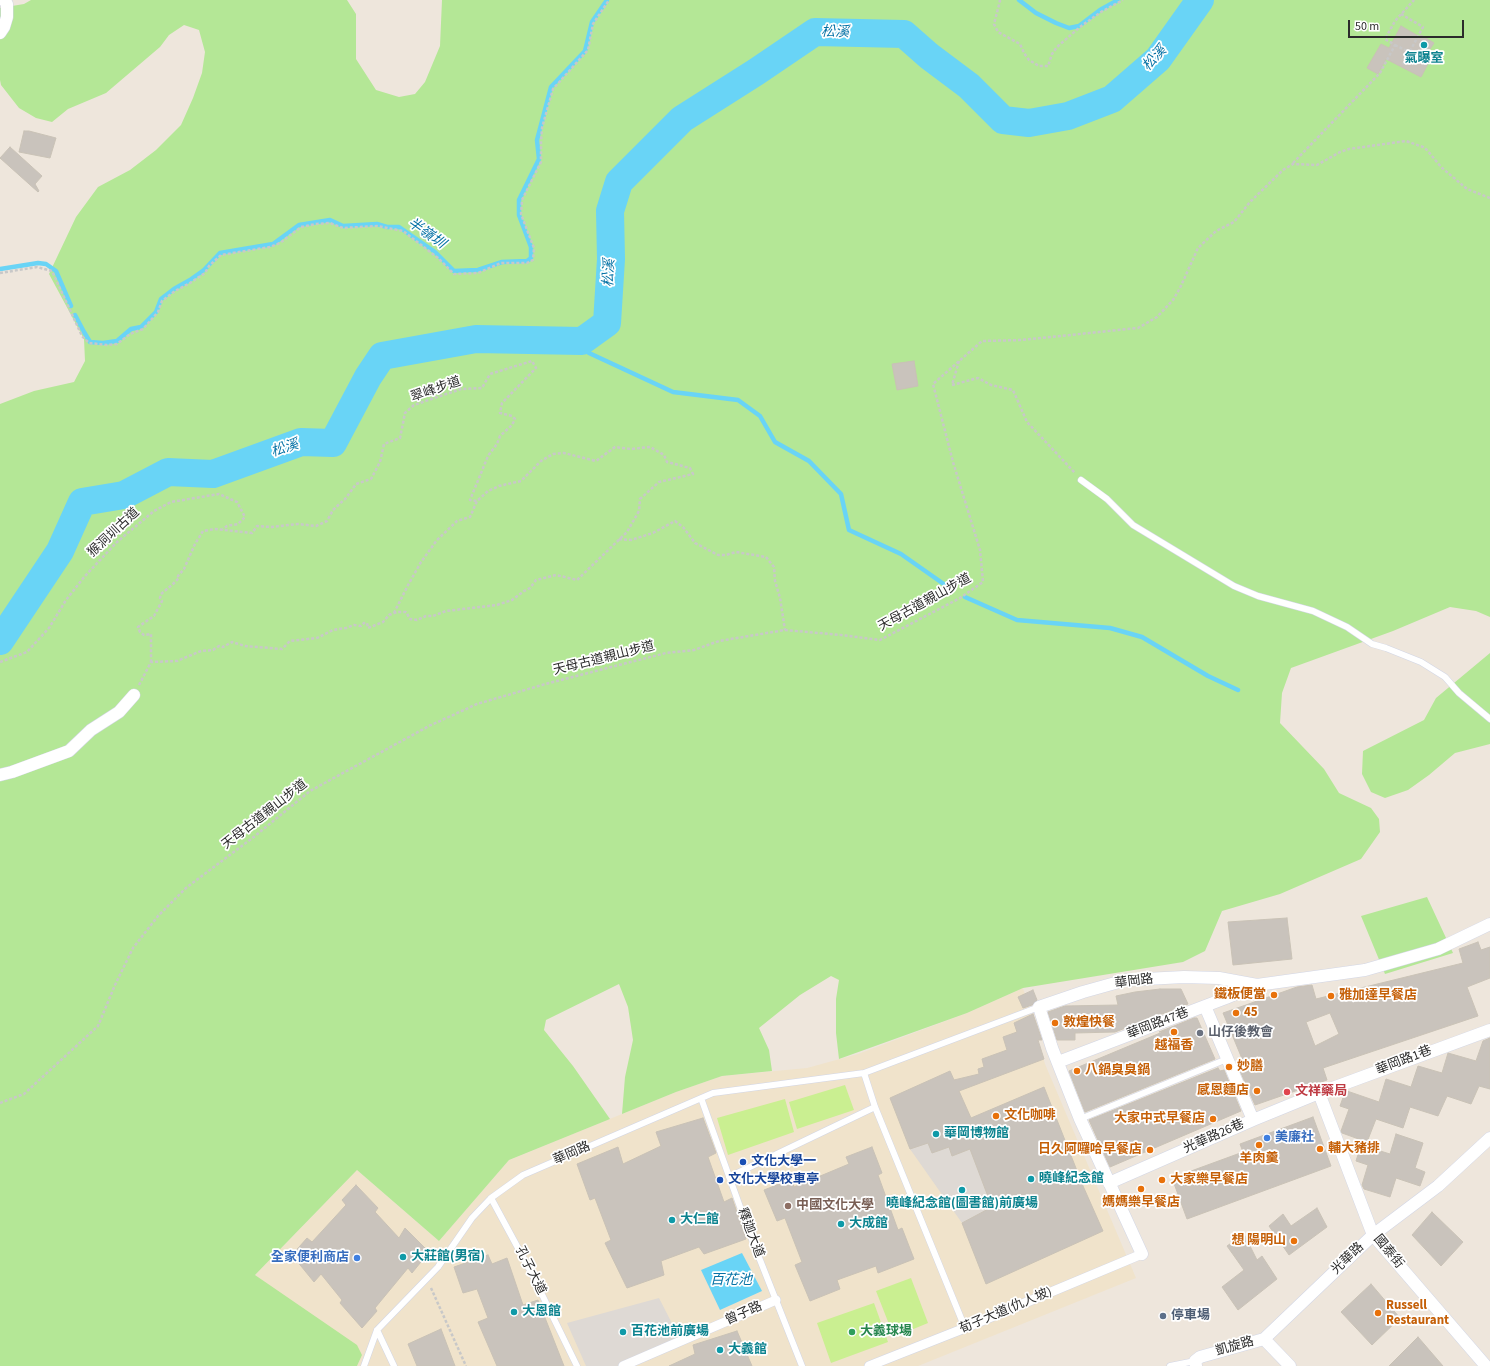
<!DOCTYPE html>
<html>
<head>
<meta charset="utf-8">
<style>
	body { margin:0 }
	#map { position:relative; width:1490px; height:1366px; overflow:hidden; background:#eee6dc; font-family:"Source Sans 3",sans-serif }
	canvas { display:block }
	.scale { position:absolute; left:1348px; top:20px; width:116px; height:18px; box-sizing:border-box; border:2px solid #2b2b2b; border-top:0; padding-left:5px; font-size:12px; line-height:14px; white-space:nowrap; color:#2b2b2b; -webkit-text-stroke:3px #fff; paint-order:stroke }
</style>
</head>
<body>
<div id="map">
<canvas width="1490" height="1366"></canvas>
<div class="scale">50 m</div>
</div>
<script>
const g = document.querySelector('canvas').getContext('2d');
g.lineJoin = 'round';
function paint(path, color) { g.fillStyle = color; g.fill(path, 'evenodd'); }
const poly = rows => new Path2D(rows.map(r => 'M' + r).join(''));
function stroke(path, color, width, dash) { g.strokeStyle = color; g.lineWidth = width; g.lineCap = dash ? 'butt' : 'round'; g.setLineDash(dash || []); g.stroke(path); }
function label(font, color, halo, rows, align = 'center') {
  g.font = font + ' "Source Sans 3","Noto Sans TC",sans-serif'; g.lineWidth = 3.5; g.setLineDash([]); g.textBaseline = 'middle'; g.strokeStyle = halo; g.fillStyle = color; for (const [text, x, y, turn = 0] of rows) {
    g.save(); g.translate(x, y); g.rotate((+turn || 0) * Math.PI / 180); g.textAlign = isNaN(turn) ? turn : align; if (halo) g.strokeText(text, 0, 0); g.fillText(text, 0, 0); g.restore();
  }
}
paint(poly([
	[1023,988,1045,1064,1136,1278,918,1366,357,1366,362,1355,255,1275,357,1170,439,1241,509,1160,676,1092,722,1076,807,1068,858,1054,967,1013]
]), '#f0e3cb');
paint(poly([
	[31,0,347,0,356,14,356,59,376,90,399,97,415,94,425,82,440,46,442,0,1490,0,1490,617,1476,611,1450,607,1393,631,1291,668,1282,693,1280,723,1324,769,1339,793,1371,808,1379,819,1380,832,1361,859,1280,894,1222,911,1205,951,1183,962,1023,988,967,1013,839,1059,836,1033,836,999,839,980,831,976,800,995,759,1028,769,1050,772,1071,722,1076,676,1092,622,1114,625,1077,633,1040,628,1007,619,984,546,1020,544,1030,573,1066,610,1119,509,1160,439,1241,357,1170,255,1275,357,1345,362,1355,357,1366,0,1366,0,404,34,391,74,382,85,361,84,339,49,274,76,217,98,187,130,170,156,150,181,125,193,98,202,73,205,52,199,30,184,25,169,35,160,47,106,93,68,109,52,122,36,118,19,108,1,85,0,80,0,8,24,4],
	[1490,653,1490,716,1486,718,1490,723,1490,744,1455,753,1429,775,1408,790,1385,798,1371,792,1362,774,1363,751,1424,720,1436,698],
	[1427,897,1453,953,1385,974,1361,916]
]), '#b4e796');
paint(poly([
	[845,1085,854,1110,797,1129,789,1102],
	[785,1099,794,1132,728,1155,717,1118],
	[911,1278,928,1323,894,1337,876,1291],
	[874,1303,888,1342,831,1363,817,1323]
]), '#caef91');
paint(poly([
	[928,1143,932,1153,949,1147,952,1156,970,1149,992,1207,962,1223,910,1149],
	[659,1298,681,1341,623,1366,586,1366,567,1323]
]), '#ded9d4');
paint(poly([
	[742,1253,762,1291,720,1310,701,1270]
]), '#69d4f6');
stroke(poly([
	[1019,0,1036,13,1056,23,1069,28,1079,26,1100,10,1118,0],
	[0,269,38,263,46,264,56,271,71,306],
	[75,315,84,332,90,342,103,343,117,341,131,329,141,327,156,312,161,299,174,289,190,280,204,270,220,253,273,244,299,225,330,220,343,226,377,224,387,227,399,227,435,252,454,271,478,270,502,262,527,261,531,258,531,247,519,215,519,200,539,159,537,140,551,87,585,51,592,22,607,0],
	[582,341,589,353,673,392,738,400,760,416,775,442,809,461,841,494,849,530,901,554,948,587],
	[965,597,1017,620,1110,628,1142,637,1208,676,1238,690]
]), '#69d4f6', 4.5);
stroke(poly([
	[0,641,60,551,82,502,124,495,168,472,213,474,301,442,333,443,368,377,382,356,476,339,582,341,607,323,611,259,610,211,619,182,682,119,756,72,815,32,904,34,929,56,969,86,1003,120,1029,123,1068,116,1112,99,1158,59,1200,0]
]), '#69d4f6', 28);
const building = poly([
	[1401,26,1420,37,1421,35,1434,43,1426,55,1431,58,1421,77,1386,59,1378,74,1367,68,1381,44,1389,48,1401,26],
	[24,131,29,131,56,138,50,158,19,152,24,131],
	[10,147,42,176,35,184,39,191,38,192,0,158,10,147],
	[914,361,918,386,897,390,892,364,914,361],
	[1287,918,1292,959,1233,965,1228,922,1287,918],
	[1478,942,1481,950,1490,947,1490,978,1467,987,1478,1016,1323,1068,1327,1080,1255,1105,1237,1064,1243,1061,1223,1013,1297,987,1312,985,1316,999,1463,963,1459,949,1478,942],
	[1330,1013,1339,1034,1315,1046,1306,1022,1330,1013],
	[1160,989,1181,989,1188,1004,1115,1032,1075,1033,1075,1040,1057,1040,1048,1012,1065,1006,1118,1005,1116,996,1135,992,1160,989],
	[1033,990,1037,1000,1032,1005,1023,1008,1018,997,1033,990],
	[1033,1014,1042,1040,1038,1040,1044,1059,959,1091,971,1118,1044,1087,1083,1186,1103,1231,986,1284,962,1223,992,1207,970,1149,952,1156,949,1147,932,1153,928,1143,910,1149,890,1098,950,1071,954,1080,979,1074,978,1069,984,1067,982,1059,1007,1050,1003,1037,1017,1032,1014,1023,1033,1014],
	[1194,1018,1197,1018,1215,1059,1085,1112,1069,1071,1165,1031,1159,1032,1194,1018],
	[1490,1038,1490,1089,1479,1086,1471,1104,1447,1096,1438,1116,1410,1107,1403,1128,1376,1119,1367,1142,1342,1133,1341,1131,1349,1109,1340,1106,1345,1092,1347,1091,1379,1102,1386,1079,1411,1087,1418,1066,1442,1073,1448,1053,1476,1061,1483,1041,1490,1038],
	[1218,1068,1220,1071,1224,1070,1241,1111,1110,1167,1089,1120,1218,1068],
	[1313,1117,1331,1166,1187,1219,1172,1178,1243,1152,1240,1144,1313,1117],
	[703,1118,716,1153,708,1157,724,1202,732,1198,746,1239,704,1254,699,1247,661,1261,664,1275,627,1288,605,1243,611,1240,595,1198,590,1200,577,1164,618,1147,623,1164,661,1146,656,1132,703,1118],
	[1396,1134,1423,1143,1415,1168,1425,1172,1420,1186,1396,1178,1390,1197,1364,1189,1362,1185,1368,1165,1356,1161,1361,1145,1390,1154,1396,1134],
	[872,1147,882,1173,878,1175,898,1230,902,1228,914,1259,878,1273,876,1266,837,1280,840,1289,810,1301,795,1265,802,1262,785,1218,777,1221,764,1190,792,1179,794,1187,849,1164,846,1157,872,1147],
	[356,1185,378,1208,375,1212,399,1238,405,1228,429,1252,412,1273,408,1268,375,1308,377,1311,362,1328,340,1303,342,1300,321,1274,314,1282,292,1255,307,1238,312,1242,346,1205,342,1200,356,1185],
	[1317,1208,1327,1227,1289,1255,1269,1226,1283,1214,1291,1226,1317,1208],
	[1432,1212,1463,1242,1441,1266,1412,1235,1432,1212],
	[1244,1234,1257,1260,1262,1256,1277,1279,1238,1310,1222,1287,1244,1270,1227,1246,1244,1234],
	[488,1255,492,1264,507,1258,523,1305,538,1300,564,1366,497,1366,478,1322,488,1318,477,1289,463,1293,454,1267,488,1255],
	[1371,1284,1400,1318,1372,1345,1341,1312,1371,1284],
	[441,1329,455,1366,417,1366,408,1344,441,1329],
	[737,1331,752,1366,669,1366,695,1354,693,1345,737,1331],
	[1418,1337,1443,1366,1389,1366,1418,1337]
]);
paint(building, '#c9c3bc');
stroke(building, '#c9c2b6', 1);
const service = poly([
	[1081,480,1107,499,1133,525,1234,586,1258,596,1313,611,1347,627,1372,644,1386,648,1421,662,1445,677,1459,693,1490,719],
	[864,1073,875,1107,965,1328],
	[701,1098,749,1232,802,1366],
	[1080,1119,1227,1059],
	[729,1177,875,1107],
	[491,1198,531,1272,577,1366],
	[377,1330,394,1366],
	[364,1366,377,1330,438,1267,472,1218,491,1198,523,1175,713,1093,864,1073,1039,1007],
	[1170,1366,1195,1361]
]);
const pedestrian = poly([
	[623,1366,776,1300],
	[869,1366,965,1328,1142,1254]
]);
const minor = poly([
	[0,33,4,27,7,17,7,4,4,0],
	[0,775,12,772,69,751,91,730,119,712,134,695],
	[1205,1006,1253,1120],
	[1058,1062,1226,998,1257,985],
	[1319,1093,1373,1235,1486,1366],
	[1109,1183,1253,1120,1319,1093,1490,1030],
	[1142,1254,1080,1119,1052,1048,1039,1007,1083,992,1126,980,1184,977,1219,978,1257,985,1365,970,1438,949,1490,924],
	[1264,1339,1290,1366],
	[1196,1366,1195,1361,1200,1357,1264,1339,1373,1235,1438,1186,1490,1138]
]);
stroke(service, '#d2d6e5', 7);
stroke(pedestrian, '#d2d6e5', 10);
stroke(minor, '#d2d6e5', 13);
stroke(poly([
	[999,0,1000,1,994,24,998,32,1020,44,1024,53,1029,60,1039,66,1048,66,1052,54,1057,47,1080,27,1101,12,1123,0],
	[1401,14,1423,27,1402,66],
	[1395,45,1409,52],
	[1293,163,1380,73,1395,45,1385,39,1395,21,1414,0],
	[0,273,37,267,52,271,82,336,89,343,107,345,117,344,130,334,143,329,158,312,162,301,175,291,190,283,205,273,209,266,221,255,270,247,280,243,301,227,316,224,330,223,343,228,377,226,403,231,438,258,454,274,478,273,501,263,527,263,533,260,534,248,521,214,522,200,541,162,541,141,542,128,553,89,588,50,593,24,609,0],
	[959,361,952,385,978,378,991,385,1013,390,1027,422,1075,473],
	[619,539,631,540,653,533,675,521,683,527,695,543,718,555,726,555,736,552,766,557,774,567,775,581,780,598,785,630],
	[394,613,407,587,421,562,437,540,457,521,470,517,477,501],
	[0,662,27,652,49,628,66,600,85,576,117,542,154,511,171,502,219,494,237,502,245,517,238,524,227,526,223,529],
	[139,685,151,662,177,661,201,651,213,650,219,646,223,647,232,642,245,646,282,649,290,641,317,638,333,630,346,628,354,625,361,626,364,623,367,623,368,628,383,622,389,615,397,612,406,612,410,619,417,620,426,616,433,616,446,611,497,605,512,600,524,591,530,588,536,580,556,575,577,580,627,532,639,511,640,499,659,482,693,474,690,468,667,462,664,455,650,447,631,449,615,447,596,461,564,453,553,454,541,461,521,481,499,486,488,491,477,501,470,500,488,456,497,444,500,436,512,425,515,419,512,416,500,413,502,403,536,368,532,361,490,374,482,388,461,389,414,405,405,413,400,438,384,444,380,462,371,479,356,484,346,498,333,510,327,521,316,526,298,524,271,527,257,526,252,533,215,529,203,531,195,544,184,569,178,576,179,578,173,584,161,594,160,598,162,601,154,616,138,627,140,632,144,635,151,634,151,662],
	[0,1103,24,1094,98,1026,115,985,133,948,158,916,186,888,255,836,310,791,429,726,477,704,549,683,666,653,694,650,719,641,785,630,841,635,880,640,960,598,983,582,980,550,953,462,933,384,982,341,1021,340,1138,328,1157,317,1173,300,1180,288,1198,248,1216,231,1234,222,1250,202,1283,170,1293,164,1317,165,1340,152,1349,149,1406,141,1423,147,1427,150,1441,167,1467,189,1490,198],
	[431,1288,466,1366]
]), '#c8c8c8', 2.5, [3, 2]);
stroke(service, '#fff', 6);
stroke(pedestrian, '#fff', 9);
stroke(minor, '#fff', 12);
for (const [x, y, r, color] of [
	[1424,45,4,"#0f9aa8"],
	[1274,995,4,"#e8710a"],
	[1331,996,4,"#e8710a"],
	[1236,1013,4,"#e8710a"],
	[1055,1023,4,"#e8710a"],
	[1174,1032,4,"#e8710a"],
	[1200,1033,4,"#6b7280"],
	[1229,1067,4,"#e8710a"],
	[1077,1071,4,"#e8710a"],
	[1257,1091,4,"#e8710a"],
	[1287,1092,4,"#e0444e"],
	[996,1116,4,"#e8710a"],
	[1213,1119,4,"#e8710a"],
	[936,1134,4,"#0f9aa8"],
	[1267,1138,4,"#3f7fe0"],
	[1259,1145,4,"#e8710a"],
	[1320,1149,4,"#e8710a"],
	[1150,1150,4,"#e8710a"],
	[743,1162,4,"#1a4fb4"],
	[1031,1179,4,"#0f9aa8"],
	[720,1180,4,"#1a4fb4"],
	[1162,1180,4,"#e8710a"],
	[1141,1189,4,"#e8710a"],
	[962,1190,4,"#0f9aa8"],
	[788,1206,4,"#8d6e63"],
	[672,1220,4,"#0f9aa8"],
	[841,1224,4,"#0f9aa8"],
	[1294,1241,4,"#e8710a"],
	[403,1257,4,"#0f9aa8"],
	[357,1258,4,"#3f7fe0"],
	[514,1312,4,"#0f9aa8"],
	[1378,1313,4,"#e8710a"],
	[1163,1316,4,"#5c6f8a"],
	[623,1332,4,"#0f9aa8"],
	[852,1332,4,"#2e9e5b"],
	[720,1350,4,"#0f9aa8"]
]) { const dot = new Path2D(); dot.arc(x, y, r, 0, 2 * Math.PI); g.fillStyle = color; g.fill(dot); stroke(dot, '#fff', 1.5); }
label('bold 13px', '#0d838f', '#fff', [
	["氣曝室",1424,59,"center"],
	["華岡博物館",944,1134],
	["曉峰紀念館",1039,1179],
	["曉峰紀念館(圖書館)前廣場",962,1204,"center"],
	["大仁館",680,1220],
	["大成館",849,1224],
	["大莊館(男宿)",411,1257],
	["大恩館",522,1312],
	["百花池前廣場",631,1332],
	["大義館",728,1350]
], 'left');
label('13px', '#2b2b2b', '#fff', [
	["翠峰步道",436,390,-19],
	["猴洞圳古道",114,533,-43],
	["天母古道親山步道",925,603,-29],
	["天母古道親山步道",604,659,-14],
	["天母古道親山步道",265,815,-38],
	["華岡路",1134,982,-7],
	["華岡路47巷",1158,1024,-21],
	["華岡路1巷",1404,1061,-21],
	["光華路26巷",1214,1137,-24],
	["華岡路",572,1154,-23],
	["釋迦大道",750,1233,69],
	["國泰街",1388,1252,51],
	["光華路",1348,1259,-44],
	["孔子大道",530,1271,63],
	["荀子大道(仇人坡)",1006,1311,-23],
	["曾子路",744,1314,-24],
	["凱旋路",1235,1347,-16]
]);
label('bold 13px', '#c56008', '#fff', [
	["鐵板便當",1266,995,"right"],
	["雅加達早餐店",1339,996],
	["45",1244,1013],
	["敦煌快餐",1063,1023],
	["越福香",1174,1046,"center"],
	["妙膳",1237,1067],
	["八鍋臭臭鍋",1085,1071],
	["感恩麵店",1249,1091,"right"],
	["文化咖啡",1004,1116],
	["大家中式早餐店",1205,1119,"right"],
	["輔大豬排",1328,1149],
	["日久阿囉哈早餐店",1142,1150,"right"],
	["羊肉羹",1259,1159,"center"],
	["大家樂早餐店",1170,1180],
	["媽媽樂早餐店",1141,1203,"center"],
	["想 陽明山",1286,1241,"right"],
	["Russell",1386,1306],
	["Restaurant",1386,1321]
], 'left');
label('bold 13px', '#5b616d', '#fff', [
	["山仔後教會",1208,1033]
], 'left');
label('bold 13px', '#be3a42', '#fff', [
	["文祥藥局",1295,1092]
], 'left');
label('bold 13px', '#366cbe', '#fff', [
	["美廉社",1275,1138],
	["全家便利商店",349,1258,"right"]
], 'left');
label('bold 13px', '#164399', '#fff', [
	["文化大學一",751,1162],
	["文化大學校車亭",728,1180]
], 'left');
label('bold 13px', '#785e54', '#fff', [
	["中國文化大學",796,1206]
], 'left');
label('bold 13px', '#4e5e75', '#fff', [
	["停車場",1171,1316]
], 'left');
label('bold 13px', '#27864d', '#fff', [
	["大義球場",860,1332]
], 'left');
label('italic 14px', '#0572a5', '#fff', [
	["松溪",835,33,1],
	["松溪",1155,59,-47],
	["半嶺圳",426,234,35],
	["松溪",610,273,-87],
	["松溪",285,449,-18],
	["百花池",731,1281]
]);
</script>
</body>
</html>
